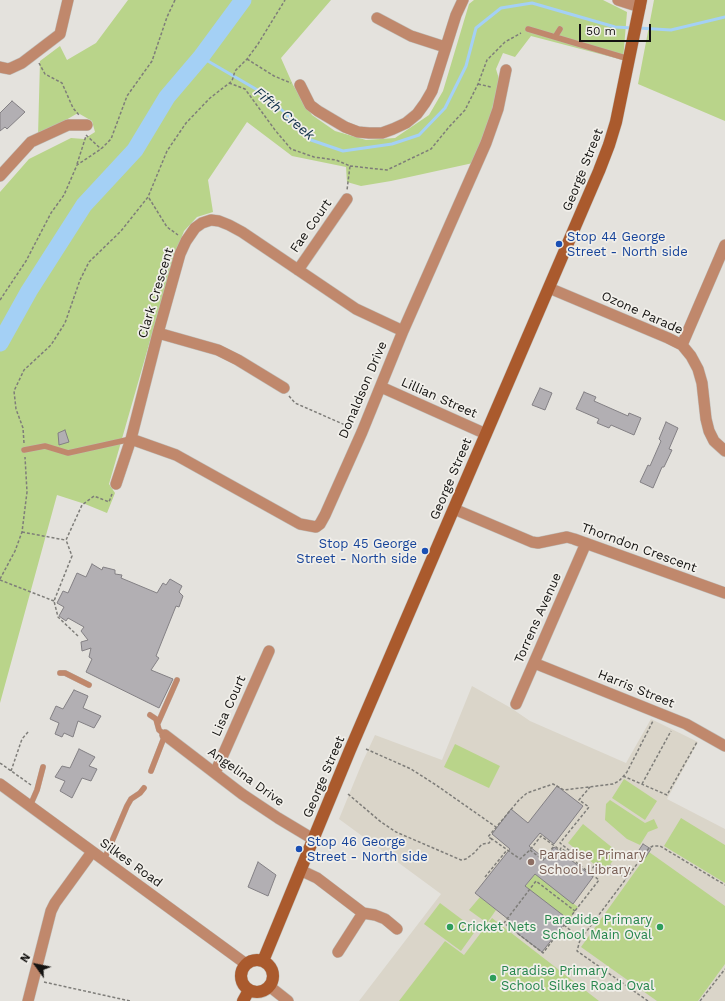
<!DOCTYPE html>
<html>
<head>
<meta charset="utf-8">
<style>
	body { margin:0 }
	#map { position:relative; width:725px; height:1001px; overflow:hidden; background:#e4e2dd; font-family:"Work Sans",sans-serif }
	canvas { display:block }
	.north { position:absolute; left:16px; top:945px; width:40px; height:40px; -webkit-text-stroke:3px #f1efea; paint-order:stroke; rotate:303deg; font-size:11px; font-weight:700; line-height:16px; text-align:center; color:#141311 }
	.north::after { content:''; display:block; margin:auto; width:14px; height:18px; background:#141311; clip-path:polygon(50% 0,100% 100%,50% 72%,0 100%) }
	.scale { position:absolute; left:579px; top:24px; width:72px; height:18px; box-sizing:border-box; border:2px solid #141311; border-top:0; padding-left:5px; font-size:12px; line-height:14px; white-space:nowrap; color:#141311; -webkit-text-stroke:3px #f1efea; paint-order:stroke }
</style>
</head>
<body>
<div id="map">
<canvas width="725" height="1001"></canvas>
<div class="north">N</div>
<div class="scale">50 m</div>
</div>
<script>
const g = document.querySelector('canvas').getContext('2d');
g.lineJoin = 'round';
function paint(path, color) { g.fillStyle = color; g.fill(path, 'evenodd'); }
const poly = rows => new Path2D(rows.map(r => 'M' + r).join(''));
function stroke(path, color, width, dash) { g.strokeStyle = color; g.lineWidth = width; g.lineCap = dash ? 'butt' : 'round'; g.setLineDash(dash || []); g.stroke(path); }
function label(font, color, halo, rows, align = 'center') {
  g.font = font + ' "Work Sans",sans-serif'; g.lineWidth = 3.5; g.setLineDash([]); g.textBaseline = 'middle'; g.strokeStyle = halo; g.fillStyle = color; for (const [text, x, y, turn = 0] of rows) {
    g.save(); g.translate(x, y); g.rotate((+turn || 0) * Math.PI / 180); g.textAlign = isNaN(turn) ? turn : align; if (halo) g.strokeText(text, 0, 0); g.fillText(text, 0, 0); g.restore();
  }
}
paint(poly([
	[472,686,511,708,530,721,626,763,651,719,698,742,667,799,725,829,725,1001,359,1001,441,894,339,819,362,763,375,735,442,760]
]), '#dad5c9');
paint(poly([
	[128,0,331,0,281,58,293,85,312,115,335,131,366,140,395,138,429,115,443,91,469,4,474,0,603,0,627,12,623,60,531,36,515,57,503,53,496,69,499,79,491,115,473,163,391,181,361,186,347,182,346,167,292,156,247,122,208,180,213,212,197,217,184,231,174,257,109,484,115,493,107,513,85,504,57,495,0,703,0,192,29,159,71,138,84,139,95,132,92,121,78,113,38,136,40,61,60,46,67,60,96,43],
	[654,0,725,0,725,121,638,84],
	[455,744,500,766,489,788,444,767],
	[624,779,657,801,645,820,612,798],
	[610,800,645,823,654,819,658,828,648,832,640,845,627,839,605,820,606,804],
	[681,818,725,845,725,883,664,846],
	[583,824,619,853,604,872,568,843],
	[649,852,725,906,725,964,698,1001,657,1001,581,947],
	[535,874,578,907,569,920,535,894,513,923,503,915],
	[480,897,496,910,487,923,469,910],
	[440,903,476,930,461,951,424,924],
	[492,918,599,1001,399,1001,445,941,464,955]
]), '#b9d48a');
stroke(poly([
	[638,28,671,30,725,17],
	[201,57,266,95,287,115,311,140,343,151,392,144,419,135,445,108,466,66,476,28,501,8,532,3,615,27,633,28]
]), '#a4d0f5', 3);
stroke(poly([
	[0,343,29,291,84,205,135,150,167,97,201,57,243,0]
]), '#a4d0f5', 17);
const building = poly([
	[12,101,25,112,7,129,5,127,0,131,0,113,12,101],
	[540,388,552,393,545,410,532,405,540,388],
	[584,392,596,397,594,401,628,416,629,413,641,418,634,435,611,425,609,428,597,423,599,419,576,409,584,392],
	[666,422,678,428,669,449,672,450,664,467,662,467,653,488,640,482,648,465,650,466,661,441,659,439,666,422],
	[65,430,69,442,59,445,58,433,65,430],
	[92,564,102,570,103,567,115,570,115,574,122,575,121,578,157,593,163,583,166,585,170,579,182,586,179,592,183,596,179,607,176,606,156,656,159,658,151,670,173,679,159,708,86,672,92,659,89,657,91,648,82,651,81,642,88,640,81,631,84,627,68,618,66,621,59,616,64,607,57,603,63,591,68,593,77,573,86,577,92,564],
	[74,690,88,696,83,708,101,716,94,728,78,721,73,737,64,733,62,737,55,734,59,723,50,719,56,706,63,709,74,690],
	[79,749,95,757,89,766,97,769,91,781,82,778,72,798,60,791,65,781,55,777,62,766,70,768,79,749],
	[557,786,583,806,554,844,540,833,529,846,545,859,554,847,593,877,573,904,535,874,525,886,568,919,542,952,509,927,513,923,475,893,510,849,492,834,511,809,528,823,557,786],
	[643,844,651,849,645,858,637,853,643,844],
	[258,862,276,875,268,896,248,887,258,862]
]);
paint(building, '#b2afb3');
stroke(building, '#838084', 1);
const lane = poly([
	[528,29,629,59],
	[555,37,560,29],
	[24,450,45,446,68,453,131,439],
	[60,673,65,673,89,685],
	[150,715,156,719,159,730,165,735,151,771],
	[158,723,177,680],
	[30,806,37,790,43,767],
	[104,860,127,806,131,799,140,793,144,788]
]);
const street = poly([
	[618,0,640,7],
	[377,18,411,36,445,47],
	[0,67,9,69,22,63,60,34,68,0],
	[300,85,310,105,318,111,345,127,358,132,369,133,382,133,393,129,406,123,417,114,425,103,432,91,456,15,463,0],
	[0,176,31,142,68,125,87,125],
	[298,270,347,199],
	[549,288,668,338,682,345,691,356,698,369,702,383,706,419,709,431,714,441,725,451],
	[158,333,218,350,238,360,284,388],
	[682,345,725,245],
	[381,387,486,434],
	[131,439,176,455,300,524,316,527,320,524,325,515,362,432,403,331,486,143,498,109,506,70],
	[116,484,131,439,158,333,180,254,186,241,195,228,202,223,211,220,219,221,229,225,242,232,356,309,403,331],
	[454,509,532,542,538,543,567,537,574,539,725,593],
	[534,663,686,724,725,746],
	[516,704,586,543],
	[165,735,242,794,278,818,313,839],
	[215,773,269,651],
	[0,784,246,964],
	[300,870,317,878,363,913,375,915,385,919,397,929],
	[338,952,363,913],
	[269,986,288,1001],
	[28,1001,51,911,55,903,92,852]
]);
const secondary = poly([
	'241 976a16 16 0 1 1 32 0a16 16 0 1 1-32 0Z',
	[263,961,350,750,599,171,609,145,616,122,641,0],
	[243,1001,249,990]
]);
stroke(lane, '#bfbdb8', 6);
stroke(street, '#bfbdb8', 12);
stroke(secondary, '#bfbdb8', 13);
stroke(poly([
	[247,59,274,76,291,83],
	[39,63,45,74,62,83,73,108,79,115],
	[229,83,245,89,275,130,291,149,314,157,336,160,350,166,347,190],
	[478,84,491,87],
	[86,135,101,149],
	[77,164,86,136],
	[350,166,387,170,431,149,449,127,465,110,478,84,487,60,505,42,521,33],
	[149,198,167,227,178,235],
	[0,300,26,261,51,213,64,195,77,165,101,149,111,139,127,96,152,61,167,17,175,0],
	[289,396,295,403,352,428],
	[24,443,23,428,16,409,14,391,24,370,51,345,65,323,80,280,89,262,121,231,148,197,167,151,186,123,210,98,232,81,235,71,247,59,258,44,285,0],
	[22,532,65,540],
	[0,579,15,551,22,532,27,492,25,457],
	[0,580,54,601],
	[78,636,58,617,54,601,72,556,66,540,82,505,94,496,109,502,112,494],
	[366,749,411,769,436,785,496,827],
	[0,763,31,785],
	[11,771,22,739,29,731],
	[623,776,667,795,697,742],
	[642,784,671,731],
	[348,794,381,822,396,832,461,860,466,859,474,853,482,844,489,843,492,839,520,859,530,850,541,836,560,850,561,848,568,853,570,851,560,843,589,807,579,800,590,787],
	[492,839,488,837,519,800,527,793,553,784,564,790,613,784,619,781,627,772,653,721],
	[530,850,543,860,554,846],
	[560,850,599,880,578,907,543,953,504,923,536,881,575,911],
	[610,865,626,879],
	[589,872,598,862],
	[485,877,507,850],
	[564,925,581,939],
	[44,982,130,1001],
	[648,1001,577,951,580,940,649,848,653,846,660,846,725,885],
	[700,1001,725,969]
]), '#7e7d79', 1.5, [3, 2]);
stroke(lane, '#c0886c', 5.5);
stroke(street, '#c0886c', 11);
stroke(secondary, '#aa5a2d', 12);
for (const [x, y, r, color] of [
	[559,244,4,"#1a4fb4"],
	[425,551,4,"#1a4fb4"],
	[299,849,4,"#1a4fb4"],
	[531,862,4,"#8d6e63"],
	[450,927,4,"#2e9e5b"],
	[660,927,4,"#2e9e5b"],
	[493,978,4,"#2e9e5b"]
]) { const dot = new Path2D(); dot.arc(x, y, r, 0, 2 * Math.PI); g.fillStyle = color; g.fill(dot); stroke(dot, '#f1efea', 1.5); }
label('13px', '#141311', '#f1efea', [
	["George Street",583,170,-68],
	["Fae Court",311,226,-55],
	["Clark Crescent",156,293,-73],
	["Ozone Parade",642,313,24],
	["Donaldson Drive",363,390,-67],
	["Lillian Street",439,398,24],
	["George Street",451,479,-67],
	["Thorndon Crescent",639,548,20],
	["Torrens Avenue",538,618,-66],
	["Harris Street",636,689,22],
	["Lisa Court",229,706,-66],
	["Angelina Drive",246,777,36],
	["George Street",324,777,-67],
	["Silkes Road",131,863,36]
]);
label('13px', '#164399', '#f1efea', [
	["Stop 44 George",567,237],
	["Street - North side",567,252],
	["Stop 45 George",417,544,"right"],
	["Street - North side",417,559,"right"],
	["Stop 46 George",307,842],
	["Street - North side",307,857]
], 'left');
label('13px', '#785e54', '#f1efea', [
	["Paradise Primary",539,855],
	["School Library",539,870]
], 'left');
label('13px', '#27864d', '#f1efea', [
	["Paradide Primary",652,920,"right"],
	["School Main Oval",652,935,"right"],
	["Cricket Nets",458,927],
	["Paradise Primary",501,971],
	["School Silkes Road Oval",501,986]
], 'left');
label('italic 14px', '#0e2f47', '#f1efea', [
	["Fifth Creek",284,114,40]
]);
</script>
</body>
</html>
